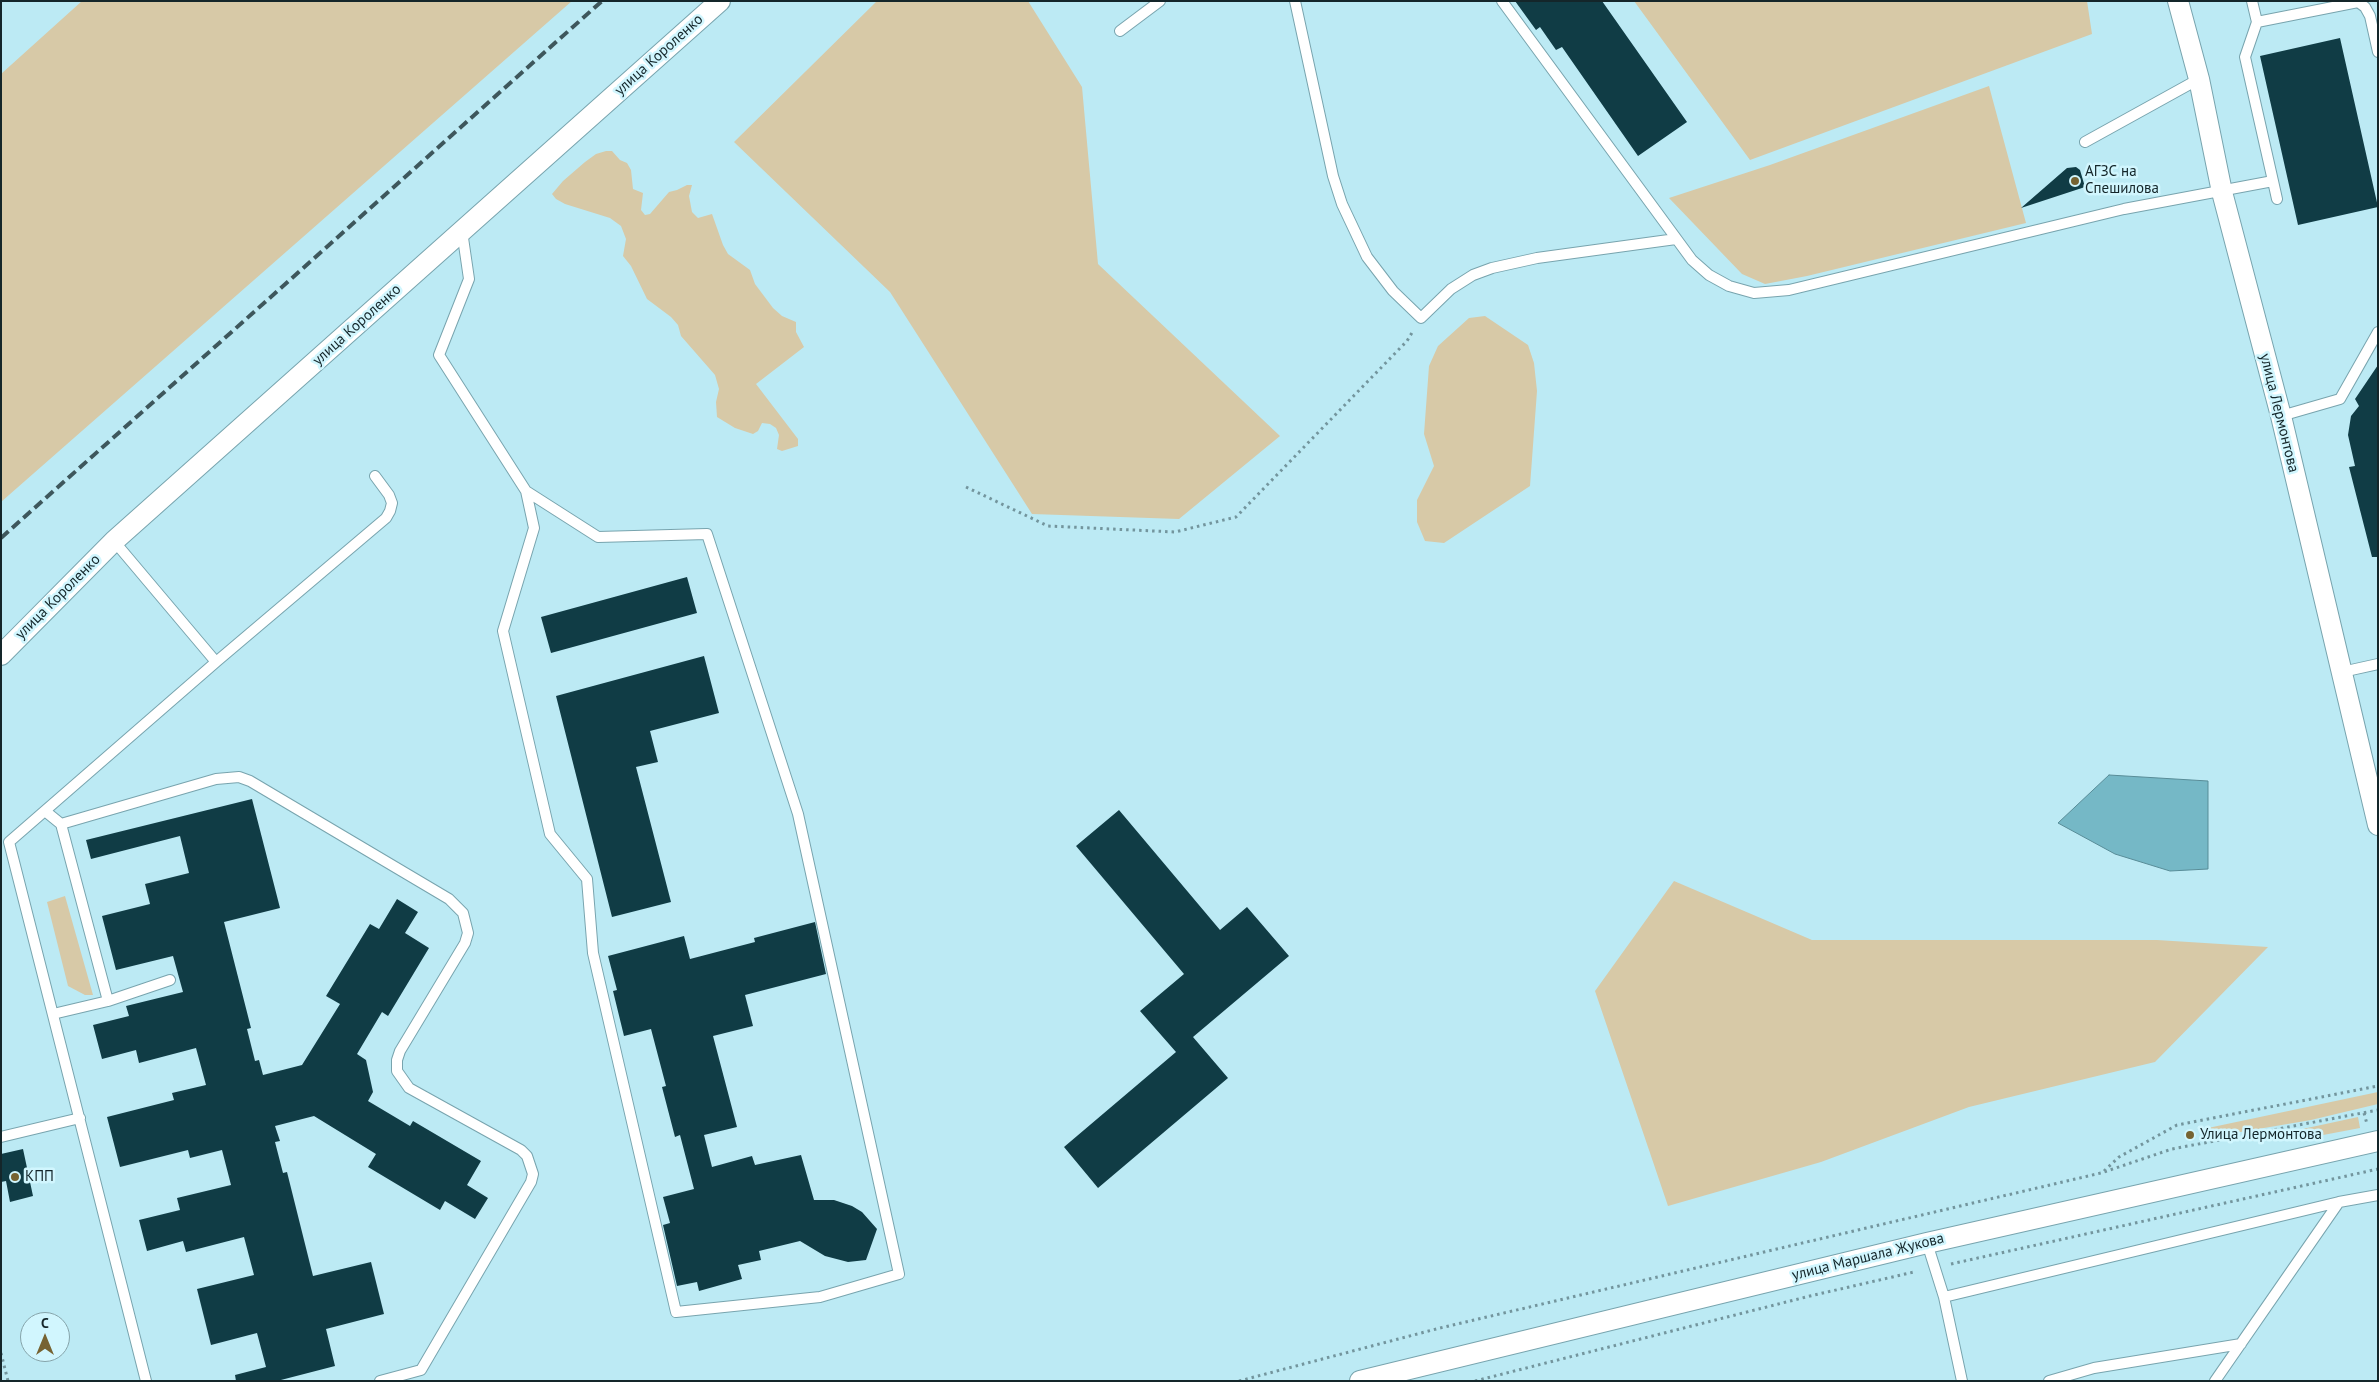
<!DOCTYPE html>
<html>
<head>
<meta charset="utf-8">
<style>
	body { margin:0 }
	#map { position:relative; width:2379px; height:1382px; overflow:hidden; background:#bceaf4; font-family:"PT Sans",sans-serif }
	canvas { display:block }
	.frame { position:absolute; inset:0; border:2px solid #14262a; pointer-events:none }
	.north { position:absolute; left:20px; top:1312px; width:50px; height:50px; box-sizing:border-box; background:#d1f6fe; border:1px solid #85a3a9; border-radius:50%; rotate:0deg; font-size:14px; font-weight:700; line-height:20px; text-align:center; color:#14262a }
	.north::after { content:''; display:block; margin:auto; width:18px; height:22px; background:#766332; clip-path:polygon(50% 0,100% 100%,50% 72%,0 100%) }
</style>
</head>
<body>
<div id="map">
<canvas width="2379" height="1382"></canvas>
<div class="frame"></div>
<div class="north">С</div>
</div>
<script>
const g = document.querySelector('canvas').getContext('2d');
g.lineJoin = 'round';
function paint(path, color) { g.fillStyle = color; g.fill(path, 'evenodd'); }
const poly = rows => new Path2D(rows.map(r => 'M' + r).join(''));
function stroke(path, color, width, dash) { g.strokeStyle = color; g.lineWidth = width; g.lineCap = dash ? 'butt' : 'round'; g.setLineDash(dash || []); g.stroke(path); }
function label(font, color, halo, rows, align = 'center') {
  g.font = font + ' "PT Sans",sans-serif'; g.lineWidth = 5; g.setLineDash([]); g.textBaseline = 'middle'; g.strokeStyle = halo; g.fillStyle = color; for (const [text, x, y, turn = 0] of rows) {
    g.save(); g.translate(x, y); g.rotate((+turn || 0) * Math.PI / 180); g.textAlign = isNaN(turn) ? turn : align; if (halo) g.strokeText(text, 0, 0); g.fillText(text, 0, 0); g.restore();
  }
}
paint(poly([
	[82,1,572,1,1,502,1,74],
	[877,1,1028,1,1082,87,1098,264,1280,436,1179,519,1032,514,890,292,734,142],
	[1634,1,2087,1,2092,34,1750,160],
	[1989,86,2026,223,1807,276,1765,284,1742,274,1669,198,1770,165],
	[606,151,612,151,620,160,627,163,631,170,633,189,643,193,641,210,645,215,650,214,669,192,677,190,687,185,692,185,689,196,692,212,698,218,712,214,723,245,728,254,750,270,755,284,773,308,782,316,796,322,796,332,804,347,756,384,798,439,798,446,782,451,777,449,779,435,776,428,770,424,762,423,758,431,753,434,735,428,717,417,716,402,719,389,715,375,681,336,678,325,671,317,647,299,631,266,623,256,626,239,621,226,610,218,565,204,556,199,552,194,563,181,585,162,596,154],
	[1485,316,1528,345,1534,363,1537,391,1530,486,1444,543,1425,541,1417,522,1417,500,1434,466,1424,434,1429,366,1438,346,1469,318],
	[1674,881,1812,940,2157,940,2268,947,2155,1062,1969,1107,1821,1162,1668,1206,1595,991],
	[65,896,93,995,85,995,68,986,47,902],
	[2378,1092,2378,1104,2311,1120,2211,1137,2208,1128],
	[2358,1117,2360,1128,2302,1139,2247,1141]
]), '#d7c9a7');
const water = poly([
	[2109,775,2208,781,2208,869,2170,871,2115,854,2058,823,2109,775]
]);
paint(water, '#75b8c6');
stroke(water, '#588c97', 1);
paint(poly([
	[1515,1,1602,1,1687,122,1638,156,1562,47,1556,50,1540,27,1536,30],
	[2340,38,2378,207,2298,225,2260,56],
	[2076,167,2080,170,2085,187,2021,208,2067,168],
	[2378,365,2378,557,2372,557,2349,467,2355,466,2348,435,2351,416,2359,406,2355,399],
	[687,577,697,613,551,653,541,617],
	[704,656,719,713,650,731,658,762,636,767,671,902,612,917,556,696],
	[252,799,280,908,224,922,251,1028,247,1029,255,1061,259,1060,263,1075,302,1065,340,1004,326,996,370,924,379,929,397,899,418,912,405,933,429,948,388,1016,382,1012,357,1054,366,1060,373,1092,368,1101,410,1126,413,1121,481,1161,467,1185,488,1198,475,1219,445,1201,440,1210,368,1167,376,1154,314,1116,275,1126,280,1141,275,1142,283,1173,287,1172,313,1276,371,1262,384,1314,326,1329,335,1366,277,1381,236,1381,235,1375,266,1367,257,1333,211,1345,197,1289,254,1275,244,1237,186,1252,183,1241,147,1251,139,1220,180,1210,177,1198,231,1185,222,1150,190,1158,188,1150,120,1167,107,1117,174,1100,172,1093,206,1085,196,1048,139,1063,136,1050,102,1059,93,1025,129,1016,126,1006,183,992,173,956,116,970,102,916,150,904,145,884,189,873,180,836,91,859,86,840],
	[1119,810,1220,930,1247,907,1289,956,1193,1037,1228,1078,1098,1188,1064,1147,1176,1052,1140,1011,1184,974,1076,846],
	[815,922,826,974,745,995,753,1026,713,1036,737,1127,704,1135,712,1167,752,1156,755,1165,801,1155,814,1200,834,1200,852,1206,862,1212,877,1229,866,1260,848,1262,825,1256,800,1241,759,1251,761,1260,738,1265,742,1279,699,1291,697,1282,677,1286,663,1225,670,1223,663,1197,694,1189,680,1135,675,1137,662,1087,666,1086,651,1029,624,1036,613,991,617,990,608,956,684,936,690,959,755,942,754,938],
	[23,1149,33,1196,10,1202,6,1181,1,1182,1,1154]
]), '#103c45');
const service = poly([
	[1295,1,1333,176,1342,204,1367,257,1393,291,1421,318,1451,289,1473,275,1492,268,1537,258,1676,239],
	[1502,1,1692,260,1709,275,1729,286,1754,293,1789,290,2124,209,2273,181,2277,199],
	[2252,1,2257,22],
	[1120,31,1160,1],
	[2085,142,2199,79],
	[2273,181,2245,57,2257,22,2358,2,2365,7,2370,16,2378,52],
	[462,231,469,279,439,355,526,491,534,528,503,631,550,834,587,879,593,953,676,1312,820,1297,899,1274,798,814,707,534,598,537,526,491],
	[2281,416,2340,399,2378,332],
	[114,541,216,662,9,842,146,1381],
	[216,662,386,518,390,511,392,503,389,495,375,476],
	[2342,672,2378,664],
	[45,811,61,824,108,1001],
	[61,824,216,779,239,777,250,781,449,899,463,913,468,933,465,943,400,1051,397,1060,397,1071,409,1088,521,1150,527,1156,533,1174,531,1182,421,1370,380,1381],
	[53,1014,108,1001,170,980],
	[1,1137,80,1118],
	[1927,1243,1944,1297,1962,1381],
	[1944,1297,2339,1202,2378,1195],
	[2049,1381,2094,1368,2241,1344],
	[2215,1381,2339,1202]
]);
const minor = poly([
	[2178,1,2199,79,2222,192,2281,416,2378,825],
	[1,655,114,541,720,1],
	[1360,1381,1927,1243,2378,1141]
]);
stroke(service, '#78a4ae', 12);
stroke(minor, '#78a4ae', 22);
stroke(poly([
	[966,487,1048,526,1175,532,1236,517,1407,341,1413,331],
	[2364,1113,2367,1124],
	[2104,1171,2119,1157,2177,1125,2378,1086],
	[1951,1264,2378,1169],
	[1,1353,8,1381],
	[1239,1381,1440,1328,2101,1173,2172,1149,2378,1110],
	[1475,1381,1810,1296,1914,1272]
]), '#73959d', 3, [2.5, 4]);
stroke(service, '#fff', 10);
stroke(minor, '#fff', 20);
stroke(poly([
	[1,538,602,1]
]), '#3e575c', 4, [10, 5]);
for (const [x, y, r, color] of [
	[2075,181,5,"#766332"],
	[2190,1135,5,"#766332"],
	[15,1177,5,"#766332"]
]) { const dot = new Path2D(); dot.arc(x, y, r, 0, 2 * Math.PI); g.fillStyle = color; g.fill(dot); stroke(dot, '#d1f6fe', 2); }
label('15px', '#14262a', '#d1f6fe', [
	["улица Короленко",659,55,-42],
	["улица Короленко",357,325,-42],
	["улица Лермонтова",2279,413,76],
	["улица Короленко",58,597,-45],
	["улица Маршала Жукова",1868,1257,-14]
]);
label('15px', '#14262a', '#d1f6fe', [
	["АГЗС на",2085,172],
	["Спешилова",2085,189],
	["Улица Лермонтова",2200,1135],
	["КПП",25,1177]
], 'left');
</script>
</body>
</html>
